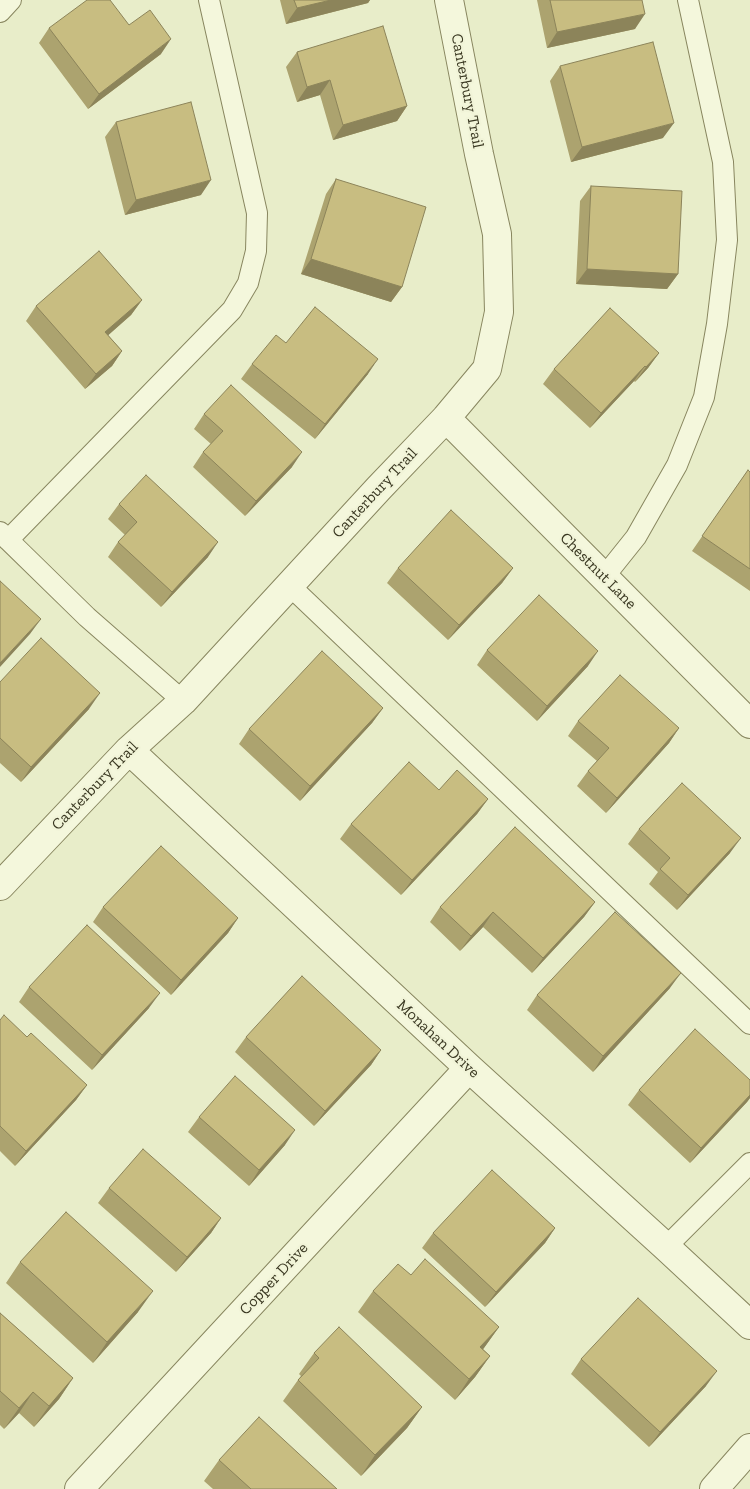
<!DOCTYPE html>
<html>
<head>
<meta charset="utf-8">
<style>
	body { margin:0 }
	canvas { display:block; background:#e8edc9 }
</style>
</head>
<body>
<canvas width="750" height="1489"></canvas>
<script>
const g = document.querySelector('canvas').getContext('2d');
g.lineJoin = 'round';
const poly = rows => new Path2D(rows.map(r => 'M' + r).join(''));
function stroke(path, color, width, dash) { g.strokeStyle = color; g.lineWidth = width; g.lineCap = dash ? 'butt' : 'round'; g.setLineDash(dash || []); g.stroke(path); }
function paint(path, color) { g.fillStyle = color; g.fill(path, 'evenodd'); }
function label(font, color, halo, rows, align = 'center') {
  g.font = font + ' "Zilla Slab",serif'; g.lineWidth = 4.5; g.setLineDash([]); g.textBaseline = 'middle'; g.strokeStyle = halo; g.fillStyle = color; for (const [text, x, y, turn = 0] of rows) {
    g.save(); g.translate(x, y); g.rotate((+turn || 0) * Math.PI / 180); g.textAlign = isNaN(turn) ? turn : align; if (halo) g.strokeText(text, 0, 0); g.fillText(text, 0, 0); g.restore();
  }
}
const lane = poly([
	[0,12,11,0],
	[0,532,87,617,183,701],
	[8,540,232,310,248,283,256,251,257,213,209,0],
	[604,577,636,537,677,465,704,397,717,324,727,240,723,162,688,0],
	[289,585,750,1024],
	[666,1247,750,1163]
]);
const street = poly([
	[446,418,750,724],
	[129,750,469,1068,666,1247,750,1325],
	[0,886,129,750,183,701,379,488,446,418,487,369,499,312,497,234,479,154,449,0],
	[79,1489,469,1068],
	[714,1489,750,1448]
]);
stroke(lane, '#88865f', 22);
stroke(street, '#88865f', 30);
stroke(lane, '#f4f7dc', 20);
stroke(street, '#f4f7dc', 28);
paint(poly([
	[280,0,370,0,368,3,286,24],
	[537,0,642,0,635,29,547,48],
	[129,25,161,54,88,109,39,43,49,28],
	[297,52,407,106,397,121,333,140,320,95,297,102,286,67],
	[560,66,663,138,571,162,550,81],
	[116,122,201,195,125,215,105,137],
	[336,179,402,287,391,302,301,274,326,194],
	[591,186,678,274,667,289,576,284,580,201],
	[142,300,131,315,108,335,122,351,112,366,85,389,26,321,36,306],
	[286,343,368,374,315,439,241,379,252,364],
	[659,353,648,368,635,382,634,381,590,428,543,384,554,369],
	[204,414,292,467,245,516,193,467,203,452,211,444,194,429],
	[748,470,750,472,750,591,692,551],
	[119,504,208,557,161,607,108,557,118,542,125,535,108,519],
	[398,568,513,568,502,583,448,640,387,583],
	[487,650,588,666,537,721,477,665],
	[0,682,89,709,21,782,0,763],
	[383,708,372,723,300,801,239,744,249,729],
	[578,721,679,728,669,743,606,813,577,786,588,771,597,761,568,736],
	[488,799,477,814,401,895,340,839,351,824],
	[639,829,730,853,677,910,649,884,658,872,628,844],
	[595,902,584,917,532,973,483,927,460,951,430,922,440,907],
	[103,907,238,918,228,933,171,995,93,922],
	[29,987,149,1008,92,1070,19,1002],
	[670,988,593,1072,527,1010,537,995],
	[0,1020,27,1037,87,1085,76,1100,15,1166,0,1151],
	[246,1037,381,1050,371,1065,314,1126,235,1052],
	[750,1080,750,1098,747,1102,690,1163,628,1105,639,1090],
	[199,1117,285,1145,249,1186,188,1132],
	[109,1188,221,1218,211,1233,176,1272,98,1203],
	[555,1228,545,1243,485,1307,422,1248,433,1233],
	[20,1262,138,1312,93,1363,6,1283],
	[411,1275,499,1327,483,1349,490,1356,475,1377,455,1400,358,1312,373,1291],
	[0,1313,73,1378,59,1399,34,1427,19,1413,4,1429,0,1425],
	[314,1353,422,1407,407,1428,361,1476,283,1401,298,1380,301,1376,299,1374],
	[581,1359,706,1386,649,1447,571,1374],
	[219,1460,337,1489,213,1489,204,1481]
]), '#aca36f');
paint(poly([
	[331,0,370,0,368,3,286,24,297,8],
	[645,14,635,29,547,48,557,32],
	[171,39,161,54,88,109,99,94],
	[330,80,320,95,297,102,307,87],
	[407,106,397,121,333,140,343,125],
	[674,123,663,138,571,162,582,147],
	[211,180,201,195,125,215,136,200],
	[311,259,402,287,391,302,301,274],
	[587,269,678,274,667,289,576,284],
	[142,300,131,315,95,347,105,332],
	[122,351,112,366,85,389,96,374],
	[659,353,648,368,635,382,646,367],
	[378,359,368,374,315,439,325,424],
	[645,366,634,381,590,428,601,413],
	[302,452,292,467,245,516,256,501],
	[218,542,208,557,161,607,172,592],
	[513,568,502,583,448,640,459,625],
	[41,619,30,634,0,667,0,663],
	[598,651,588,666,537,721,547,706],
	[100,693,89,709,21,782,31,767],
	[383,708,372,723,300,801,310,786],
	[679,728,669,743,606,813,617,798],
	[488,799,477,814,401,895,412,880],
	[741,838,730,853,677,910,688,895],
	[595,902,584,917,532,973,543,958],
	[493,912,483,927,460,951,471,936],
	[238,918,228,933,171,995,181,980],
	[681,973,670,988,593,1072,603,1056],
	[160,993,149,1008,92,1070,102,1055],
	[381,1050,371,1065,314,1126,325,1111],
	[87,1085,76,1100,15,1166,26,1151],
	[750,1095,750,1098,747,1102,690,1163,701,1148],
	[295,1130,285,1145,249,1186,259,1170],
	[221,1218,211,1233,176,1272,187,1257],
	[555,1228,545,1243,485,1307,496,1292],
	[153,1291,138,1312,93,1363,107,1342],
	[499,1327,484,1348,466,1368,480,1347],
	[490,1356,475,1377,455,1400,469,1379],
	[717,1371,706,1386,649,1447,660,1432],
	[73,1378,59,1399,34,1427,49,1406],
	[33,1392,19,1413,4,1429,19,1408],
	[422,1407,407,1428,361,1476,375,1455]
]), '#8c845a');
const building = poly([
	[87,0,110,0,129,25,150,10,171,39,99,94,49,28,87,0],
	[294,0,331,0,297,8,294,0],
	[550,0,642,0,645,14,557,32,550,0],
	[383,26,407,106,343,125,330,80,307,87,297,52,383,26],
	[653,42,674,123,582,147,560,66,653,42],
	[191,102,211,180,136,200,116,122,191,102],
	[336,179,426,207,402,287,311,259,336,179],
	[591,186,682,191,678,274,587,269,591,186],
	[99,251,142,300,105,332,122,351,96,374,36,306,99,251],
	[315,307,378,359,325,424,252,364,276,335,286,343,315,307],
	[610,308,659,353,646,367,645,366,601,413,554,369,610,308],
	[231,385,302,452,256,501,203,452,223,431,204,414,231,385],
	[748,470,750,472,750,569,702,536,748,470],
	[146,475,218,542,172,592,118,542,137,522,119,504,146,475],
	[451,510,513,568,459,625,398,568,451,510],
	[0,581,41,619,0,663,0,581],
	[539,595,598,651,547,706,487,650,539,595],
	[41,638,100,693,31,767,0,738,0,682,41,638],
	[322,651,383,708,310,786,249,729,322,651],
	[620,675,679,728,617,798,588,771,609,748,578,721,620,675],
	[409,762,439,790,457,770,488,799,412,880,351,824,409,762],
	[682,783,741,838,688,895,660,869,670,858,639,829,682,783],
	[515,827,595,902,543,958,493,912,471,936,440,907,515,827],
	[161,846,238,918,181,980,103,907,161,846],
	[615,912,681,973,603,1056,537,995,615,912],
	[87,925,160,993,102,1055,29,987,87,925],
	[302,976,381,1050,325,1111,246,1037,302,976],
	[4,1015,27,1037,31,1033,87,1085,26,1151,0,1126,0,1020,4,1015],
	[695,1029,750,1080,750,1095,701,1148,639,1090,695,1029],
	[235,1076,295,1130,259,1170,199,1117,235,1076],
	[143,1149,221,1218,187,1257,109,1188,143,1149],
	[492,1170,555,1228,496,1292,433,1233,492,1170],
	[66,1212,153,1291,107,1342,20,1262,66,1212],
	[425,1259,499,1327,480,1347,490,1356,469,1379,373,1291,398,1264,411,1275,425,1259],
	[638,1298,717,1371,660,1432,581,1359,638,1298],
	[0,1313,73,1378,49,1406,33,1392,19,1408,0,1391,0,1313],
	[339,1327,422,1407,375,1455,298,1380,319,1358,314,1353,339,1327],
	[259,1417,337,1489,251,1489,219,1460,259,1417]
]);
paint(building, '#c8bd81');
stroke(building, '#8c845a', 1);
label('16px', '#393721', '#f1f4d8', [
	["Canterbury Trail",467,91,79],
	["Canterbury Trail",375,493,-47],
	["Chestnut Lane",598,571,45],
	["Canterbury Trail",95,786,-46],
	["Monahan Drive",438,1039,43],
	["Copper Drive",274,1279,-47]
]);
</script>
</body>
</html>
